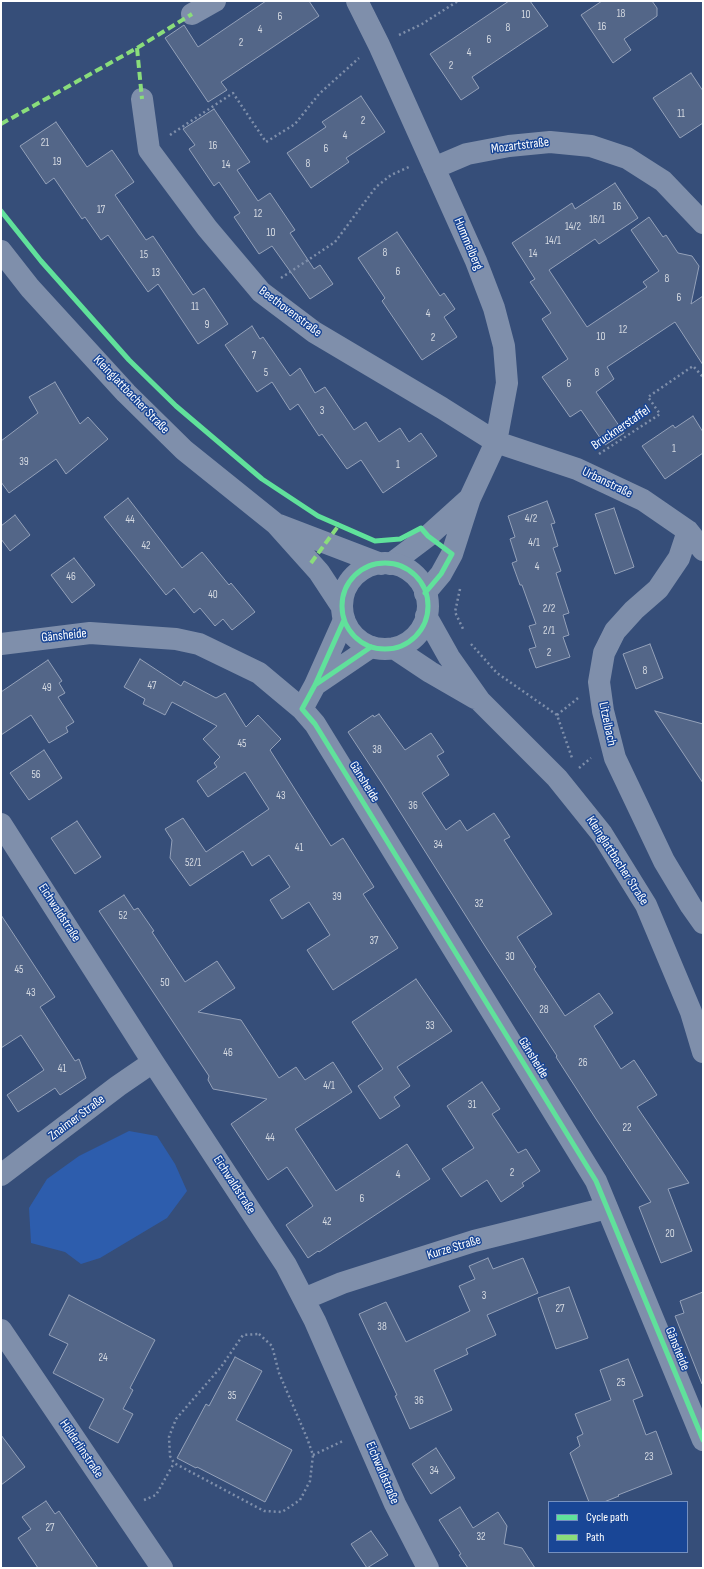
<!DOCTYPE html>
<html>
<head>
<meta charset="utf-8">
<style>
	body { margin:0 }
	#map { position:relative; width:704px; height:1569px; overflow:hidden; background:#364e79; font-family:"Sofia Sans Condensed",sans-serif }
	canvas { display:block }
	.frame { position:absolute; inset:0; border:2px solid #fff; pointer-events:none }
	.legend { position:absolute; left:548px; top:1501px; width:140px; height:52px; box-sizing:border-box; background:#194696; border:1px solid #7590c0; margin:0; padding:5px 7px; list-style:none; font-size:12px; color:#fff }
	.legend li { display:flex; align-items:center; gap:8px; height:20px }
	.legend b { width:20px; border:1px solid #7590c0 }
</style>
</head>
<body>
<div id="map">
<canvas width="704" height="1569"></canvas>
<div class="frame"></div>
<ul class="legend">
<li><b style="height:5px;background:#60e19b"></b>Cycle path</li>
<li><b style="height:5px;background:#8add7b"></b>Path</li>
</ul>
</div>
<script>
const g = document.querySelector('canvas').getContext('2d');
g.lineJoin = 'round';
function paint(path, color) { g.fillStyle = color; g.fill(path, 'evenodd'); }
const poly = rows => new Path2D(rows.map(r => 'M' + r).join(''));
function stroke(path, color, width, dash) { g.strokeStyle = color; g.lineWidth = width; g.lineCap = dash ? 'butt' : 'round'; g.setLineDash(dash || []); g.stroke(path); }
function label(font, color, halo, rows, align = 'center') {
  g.font = font + ' "Sofia Sans Condensed",sans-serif'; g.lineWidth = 3; g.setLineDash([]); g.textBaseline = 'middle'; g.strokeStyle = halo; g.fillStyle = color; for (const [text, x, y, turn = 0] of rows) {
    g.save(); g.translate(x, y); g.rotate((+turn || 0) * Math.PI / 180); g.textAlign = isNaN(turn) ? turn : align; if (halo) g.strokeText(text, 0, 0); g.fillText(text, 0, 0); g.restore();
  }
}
paint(poly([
	[129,1131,157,1136,175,1164,187,1191,167,1218,100,1258,81,1264,65,1252,31,1243,29,1208,47,1179,79,1156]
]), '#2d5dad');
const building = poly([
	[266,1,309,1,319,16,221,82,227,90,208,102,165,38,184,25,198,47,266,1],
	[509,1,530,1,548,26,472,77,479,88,461,100,430,54,509,1],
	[602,1,652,1,657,8,657,16,624,39,631,50,613,63,581,15,602,1],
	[691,73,703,91,703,123,680,138,653,98,691,73],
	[361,96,385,132,346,158,349,162,311,188,287,153,326,127,322,122,361,96],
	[214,109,250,162,237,170,258,201,270,193,295,230,290,233,314,269,320,265,333,284,310,299,272,246,259,254,234,217,240,213,219,182,214,186,189,149,195,145,183,129,214,109],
	[56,122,87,167,112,150,134,182,115,195,146,240,153,236,193,295,204,288,228,324,198,344,158,284,148,292,108,235,101,240,85,217,82,219,54,178,46,184,20,146,56,122],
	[615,183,638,218,599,244,595,239,549,270,587,327,647,287,643,282,659,271,631,230,649,217,663,237,666,235,678,253,692,256,699,266,691,304,703,296,703,365,675,322,607,367,614,379,596,392,624,433,605,445,581,410,570,417,542,377,568,359,542,319,551,313,530,282,535,279,512,243,572,203,575,209,615,183],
	[397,232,440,296,444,293,455,309,444,317,457,337,422,360,382,301,385,298,358,258,397,232],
	[252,326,260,339,263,337,290,376,300,368,315,393,325,387,354,430,366,422,379,442,400,428,409,442,421,433,437,456,383,493,361,460,347,469,322,434,319,436,298,404,290,410,272,382,257,392,225,345,252,326],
	[55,382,80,424,88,417,108,439,66,474,56,459,9,493,1,482,1,441,38,413,29,397,55,382],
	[693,416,703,432,703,453,665,479,642,446,673,425,675,428,693,416],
	[128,498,182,568,202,552,229,585,231,583,255,612,232,630,223,619,215,626,200,608,194,613,174,588,166,595,104,517,128,498],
	[547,501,555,523,551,524,558,546,553,548,561,571,556,573,569,613,563,615,569,635,563,637,570,657,536,668,529,649,536,647,529,626,536,624,522,585,520,585,512,563,517,561,510,539,515,537,508,516,547,501],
	[614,508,634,567,615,574,595,514,614,508],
	[15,515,30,535,10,551,1,539,1,526,15,515],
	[74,558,95,585,72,603,51,575,74,558],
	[650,644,663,678,636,689,623,654,650,644],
	[140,659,181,686,184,681,216,698,225,693,246,727,258,715,281,739,270,750,331,846,343,838,374,887,363,894,398,948,333,990,307,950,330,935,309,902,282,919,270,900,290,887,269,855,252,866,243,851,190,886,170,858,172,840,165,829,183,818,206,852,269,809,245,772,208,797,197,781,217,767,214,763,220,757,203,739,217,726,172,702,165,715,143,704,145,699,124,687,140,659],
	[48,660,62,681,59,683,65,693,58,697,74,722,66,727,68,732,49,743,31,715,1,735,1,692,48,660],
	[655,711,703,724,703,783,655,711],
	[379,714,405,750,431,733,444,752,437,756,449,775,422,793,446,830,460,820,467,831,494,813,510,837,504,840,552,914,517,937,536,967,534,969,565,1016,599,993,613,1013,594,1026,621,1069,634,1060,657,1095,637,1107,689,1183,668,1189,692,1251,661,1263,639,1207,651,1202,596,1119,556,1057,557,1056,485,946,383,785,348,732,373,715,374,717,379,714],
	[44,750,62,778,29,800,10,773,44,750],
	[77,821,101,857,75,874,51,838,77,821],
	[124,895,134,910,138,908,154,931,152,932,185,982,217,961,235,988,198,1012,241,1020,279,1078,296,1067,305,1080,333,1062,352,1092,295,1129,336,1191,407,1144,430,1179,319,1252,318,1251,308,1258,286,1225,313,1206,287,1167,268,1180,231,1124,267,1099,213,1089,208,1080,209,1076,99,911,124,895],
	[1,915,55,997,40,1007,75,1061,79,1059,86,1078,60,1095,55,1088,18,1112,7,1095,44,1070,21,1035,1,1048,1,915],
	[416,979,452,1031,397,1067,410,1086,394,1097,400,1106,380,1119,358,1086,383,1069,352,1022,416,979],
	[482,1082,500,1109,492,1114,518,1153,526,1149,540,1171,522,1183,524,1186,501,1202,487,1180,461,1197,442,1169,474,1148,447,1106,482,1082],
	[488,1258,493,1269,523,1258,538,1293,487,1315,496,1335,466,1349,468,1354,434,1370,452,1410,410,1429,395,1396,397,1395,359,1314,386,1302,406,1342,470,1311,459,1286,475,1279,469,1266,488,1258],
	[569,1287,588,1338,556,1349,538,1298,569,1287],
	[703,1292,703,1384,702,1384,675,1316,684,1313,680,1301,703,1292],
	[69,1295,155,1340,130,1388,133,1390,123,1409,133,1414,118,1443,89,1428,104,1399,53,1373,68,1344,49,1335,69,1295],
	[235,1357,262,1371,236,1420,292,1450,265,1502,197,1467,196,1468,177,1458,206,1404,209,1406,235,1357],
	[628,1359,643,1396,633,1400,646,1435,656,1431,672,1474,618,1495,619,1496,604,1502,589,1502,570,1453,580,1446,577,1437,583,1434,575,1414,611,1400,600,1370,628,1359],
	[1,1435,25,1467,1,1485,1,1435],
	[436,1448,455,1478,431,1494,412,1464,436,1448],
	[46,1501,55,1514,59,1511,98,1568,38,1568,18,1538,31,1529,22,1517,46,1501],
	[460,1507,473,1528,498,1512,507,1526,504,1544,522,1548,535,1568,468,1568,459,1555,461,1554,439,1520,460,1507],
	[371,1531,388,1555,367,1568,351,1544,371,1531]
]);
paint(building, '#536688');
stroke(building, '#94a1b9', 1);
stroke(poly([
	[399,35,422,24,458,1],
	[170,135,233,93,266,142,295,124,319,94,359,58],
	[281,278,335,242,376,187,391,175,409,167],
	[599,454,660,414,648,397,693,366,703,377],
	[460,589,455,612,464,631],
	[471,644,497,673,557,715,572,758],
	[557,715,578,698],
	[579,768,591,758],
	[259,1334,272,1346,279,1373,307,1438,313,1455,310,1481,300,1500,282,1512,264,1511,174,1463,170,1456,169,1437,176,1419,221,1367,243,1335,259,1334],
	[313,1455,343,1441],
	[144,1500,156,1495,174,1463]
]), '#7f8fab', 2.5, [2, 3]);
stroke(poly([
	[357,1,379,45,476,261,494,308,504,346,507,383,496,442,470,498,452,554,441,574,425,593],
	[192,14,215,1],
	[142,99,149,150,207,228,261,292,314,332,442,408,496,442,577,469,643,500,688,531,703,550],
	[434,168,467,154,509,146,550,142,591,146,627,158,663,181,703,223],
	[688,531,679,558,658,589,634,610,615,631,604,653,599,682,603,711,615,758,664,861,691,906,703,923],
	[391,564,428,536,469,499],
	[1,644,90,633,176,639,199,644,259,673,302,709,315,724,596,1181,703,1440],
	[315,685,371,647],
	[302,709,315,685,344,620],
	[1,824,153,1062,286,1265,315,1321,395,1504,428,1568],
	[1,1175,118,1086,153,1062],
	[304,1299,342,1283,474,1241,607,1208],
	[1,1330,162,1568]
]), '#7f8fab', 22);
stroke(poly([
	[1,251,30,288,126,393,184,450,276,524,319,572,342,607],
	[279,525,381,564],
	'342 606a43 43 0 1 1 86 0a43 43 0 1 1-86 0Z',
	[426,616,449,657,480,701,557,778,602,834,646,905,691,1012,703,1052],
	[394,648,430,672,475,698]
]), '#7f8fab', 22);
stroke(poly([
	[137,48,142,99],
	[1,124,137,48,192,14],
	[311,563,339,525,336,524]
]), '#8add7b', 4, [8, 4]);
stroke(poly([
	[1,211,41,261,129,360,176,406,262,479,318,516,375,541,400,539,421,528,428,536,452,554,441,574,425,593],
	'342 606a43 43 0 1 1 86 0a43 43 0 1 1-86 0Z',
	[344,620,315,685,302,709,315,724,596,1181,703,1440],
	[315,685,371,647]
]), '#60e19b', 5);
label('11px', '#d4d9e1', null, [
	["18",621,14],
	["10",526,15],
	["6",280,17],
	["16",602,27],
	["8",508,28],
	["4",260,30],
	["6",489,40],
	["2",241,43],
	["4",469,53],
	["2",451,66],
	["11",681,114],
	["2",363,121],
	["4",345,136],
	["21",45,143],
	["16",213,146],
	["6",326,149],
	["19",57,162],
	["8",308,164],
	["14",226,165],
	["16",617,207],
	["17",101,210],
	["12",258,214],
	["16/1",597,220],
	["14/2",573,227],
	["10",271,233],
	["14/1",553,241],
	["8",385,253],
	["14",533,254],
	["15",144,255],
	["6",398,272],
	["13",156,273],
	["8",667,279],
	["6",679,298],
	["11",195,307],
	["4",428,314],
	["9",207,325],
	["12",623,330],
	["10",601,337],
	["2",433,338],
	["7",254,356],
	["5",266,373],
	["8",597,373],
	["6",569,384],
	["3",322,411],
	["1",674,449],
	["39",24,462],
	["1",398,465],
	["4/2",531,519],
	["44",130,520],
	["4/1",534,543],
	["42",146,546],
	["4",537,567],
	["46",71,577],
	["40",213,595],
	["2/2",549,609],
	["2/1",549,631],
	["2",549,653],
	["8",645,671],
	["47",152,686],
	["49",47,688],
	["45",242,744],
	["38",377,750],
	["56",36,775],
	["43",281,796],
	["36",413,806],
	["34",438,845],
	["41",299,848],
	["52/1",193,863],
	["39",337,897],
	["32",479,904],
	["52",123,916],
	["37",374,941],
	["30",510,957],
	["45",19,970],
	["50",165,983],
	["43",31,993],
	["28",544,1010],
	["33",430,1026],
	["46",228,1053],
	["26",583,1063],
	["41",62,1069],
	["4/1",329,1086],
	["31",472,1105],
	["22",627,1128],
	["44",270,1138],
	["2",512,1173],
	["4",398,1175],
	["6",362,1199],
	["42",327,1222],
	["20",670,1234],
	["3",484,1296],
	["27",560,1309],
	["38",382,1327],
	["24",103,1358],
	["25",621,1383],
	["35",232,1396],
	["36",419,1401],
	["23",649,1457],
	["34",434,1471],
	["27",50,1528],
	["32",481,1537]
]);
label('13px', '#fff', '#194696', [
	["Mozartstraße",520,146,-7],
	["Hummelberg",468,244,67],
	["Beethovenstraße",290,312,37],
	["Kleinglattbacher Straße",131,395,46],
	["Brucknerstaffel",621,428,-34],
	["Urbanstraße",607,483,26],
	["Gänsheide",64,636,-6],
	["Litzelbach",607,724,78],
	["Gänsheide",364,782,58],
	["Kleinglattbacher Straße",617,861,57],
	["Eichwaldstraße",59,913,57],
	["Gänsheide",533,1058,58],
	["Znaimer Straße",77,1118,-37],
	["Eichwaldstraße",234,1185,57],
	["Kurze Straße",454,1248,-17],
	["Gänsheide",677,1349,68],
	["Hölderlinstraße",81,1449,56],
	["Eichwaldstraße",382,1473,67]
]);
</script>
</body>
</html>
